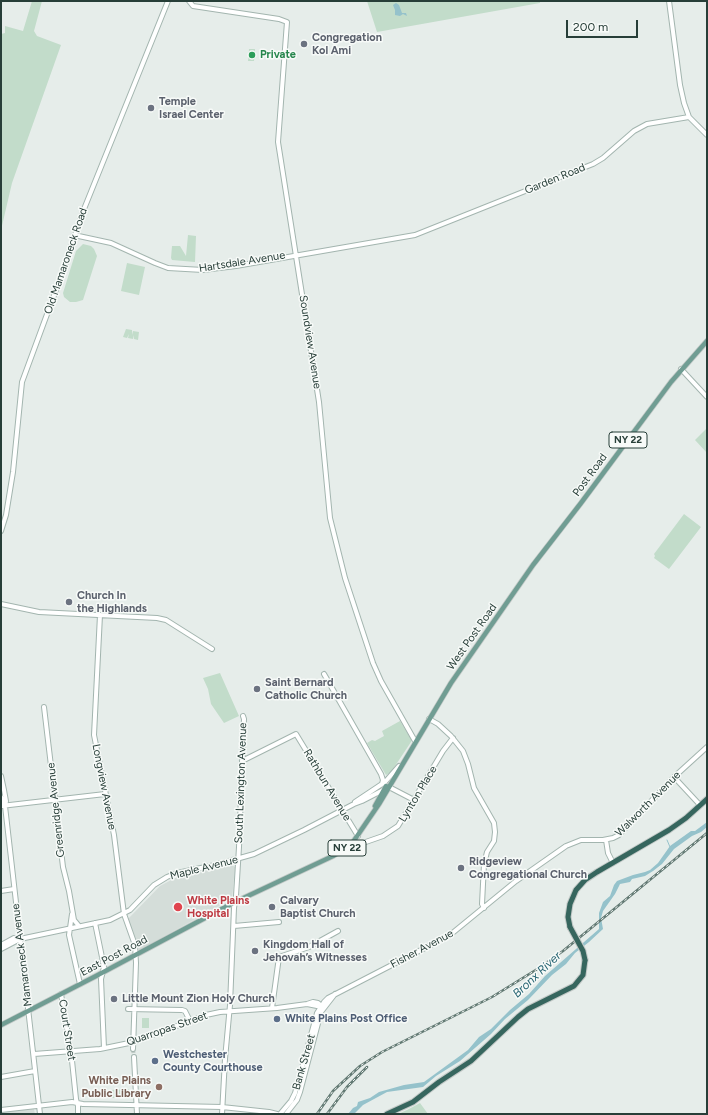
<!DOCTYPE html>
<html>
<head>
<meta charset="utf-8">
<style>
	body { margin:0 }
	#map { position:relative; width:708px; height:1115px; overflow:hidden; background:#e6edea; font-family:Figtree,sans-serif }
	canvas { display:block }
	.frame { position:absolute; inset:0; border:2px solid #273e38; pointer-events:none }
	.scale { position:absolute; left:566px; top:20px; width:72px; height:18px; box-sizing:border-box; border:2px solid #273e38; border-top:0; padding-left:5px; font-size:12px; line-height:14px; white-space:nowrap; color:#273e38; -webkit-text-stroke:3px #f7faf8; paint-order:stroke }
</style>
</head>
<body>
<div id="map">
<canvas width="708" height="1115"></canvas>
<div class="frame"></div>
<div class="scale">200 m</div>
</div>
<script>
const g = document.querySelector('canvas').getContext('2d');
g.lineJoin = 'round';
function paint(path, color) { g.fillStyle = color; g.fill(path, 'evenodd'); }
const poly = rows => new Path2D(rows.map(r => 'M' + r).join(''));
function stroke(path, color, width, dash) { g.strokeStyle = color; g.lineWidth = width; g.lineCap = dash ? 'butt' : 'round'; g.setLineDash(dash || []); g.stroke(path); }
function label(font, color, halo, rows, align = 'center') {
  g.font = font + ' Figtree,sans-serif'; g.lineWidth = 3; g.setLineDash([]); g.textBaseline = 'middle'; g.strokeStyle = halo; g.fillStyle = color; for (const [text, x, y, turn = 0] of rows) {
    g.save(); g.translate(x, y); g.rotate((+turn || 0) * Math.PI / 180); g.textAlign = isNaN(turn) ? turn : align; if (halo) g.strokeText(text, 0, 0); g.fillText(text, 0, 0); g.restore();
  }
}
paint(poly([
	[232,865,235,867,232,899,139,950,138,944,128,919,160,886,177,877],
	[34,1109,35,1114,1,1114,1,1112]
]), '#d4ddd9');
paint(poly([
	[32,1,42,1,34,31,37,36,61,45,12,183,1,230,1,34,5,33,5,26,23,31],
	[367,1,540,1,540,3,377,32],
	[249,49,255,49,254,61,248,61],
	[188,235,196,236,195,262,172,260,171,258,172,246,180,246,186,256],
	[83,244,91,246,94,249,97,256,83,300,76,302,70,302,64,297,63,293,76,251],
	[127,263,145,267,139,295,121,291],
	[126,329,132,330,132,335,133,331,139,332,138,340,134,339,134,335,133,339,128,338,129,334,127,338,123,337],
	[707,428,707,453,695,440],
	[684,514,701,527,669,569,654,558,655,556,654,554],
	[220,673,239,716,224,723,211,704,208,689,203,678],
	[400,721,411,739,411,742,391,772,386,775,367,743,372,740,375,741,384,736,382,731],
	[142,1018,149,1018,149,1028,142,1028],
	[129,1089,129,1098,111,1098,111,1090],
	[420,1103,428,1114,398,1114,407,1110]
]), '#c2dcca');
paint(poly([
	[396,3,399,5,402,13,406,13,407,16,403,14,400,16,395,15,395,10,393,5],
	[707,822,707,827,701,832,692,836,674,849,662,864,653,871,645,876,632,879,630,882,620,884,615,894,603,911,601,918,603,929,589,942,575,953,566,964,552,975,528,1000,505,1019,491,1034,460,1061,436,1076,423,1087,387,1092,363,1105,354,1114,348,1114,353,1108,357,1106,358,1102,370,1098,379,1092,404,1085,424,1082,468,1050,479,1037,491,1029,510,1010,529,994,545,976,599,929,599,913,603,902,610,896,614,885,617,881,633,875,645,872,650,870,658,863,670,846,691,831,695,831]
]), '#95c2cb');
stroke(poly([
	[667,840,670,847]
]), '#95c2cb', 1);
stroke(poly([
	[133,1049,134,1057]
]), '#c0cac6', 4, [4, 2]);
const secondary = poly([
	[189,1,193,6,279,19,287,22,278,142,319,402,330,518,345,578,373,663,381,681,415,741],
	[669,1,680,85,684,103,689,117,707,135],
	[74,235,111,243,155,263,168,268,203,270,236,266,415,235,593,164,603,158,634,131,647,124,689,117],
	[681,369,707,397],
	[1,531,6,515,13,472,22,382,63,271,82,214,168,1],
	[1,604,39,612,157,618,166,620,212,649],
	[100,615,94,735,114,835,124,914,135,945,136,963,133,1049],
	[324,674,381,774,383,780,382,784],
	[44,707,63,867,69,891,74,920,79,926],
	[429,719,438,724,451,736,463,751,468,764,474,788,494,823,495,832,494,841,487,852,484,864,482,904,484,908],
	[242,761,296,734,358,836],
	[1,776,4,790,6,801,5,806],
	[674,777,700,805],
	[1,797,5,806,12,867,40,1114],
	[355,802,385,782,399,766],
	[1,806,105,794],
	[606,840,608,853,613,863],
	[351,845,360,844,383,836,398,826,443,751,453,738],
	[1,891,14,889],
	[72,914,69,935,80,984],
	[95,923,104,967,101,979,104,1048],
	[234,926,279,922],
	[1,945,14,938,20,939,110,920,130,910,154,885,167,877,177,873,215,865,254,854,304,830,354,804,362,801,389,787,414,800],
	[1,949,20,939],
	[61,994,71,1051,76,1099,78,1106,78,1114],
	[307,1004,322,1007],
	[272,1008,279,957,309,947,338,931],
	[128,1009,182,1010,185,1011,190,1021],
	[34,1054,100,1049,134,1042,206,1015,220,1012,277,1008,307,1004,313,1002,318,1003,324,1008],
	[134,1057,137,1114],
	[1,1077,35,1071],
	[1,1110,72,1102,83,1104,222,1107,269,1112,277,1114],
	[222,1114,225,1059,230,1005,234,908,236,896,239,847,244,719,243,716],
	[280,1114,291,1101,295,1093,317,1013,324,1002,328,998,450,935,516,881,566,846,581,840,603,840,613,838,619,835,674,777,707,747],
	[286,1114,297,1100,300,1092,321,1012,335,994]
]);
const primary = poly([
	[375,806,386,786],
	[1,1025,96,976,235,902,333,856,351,845,379,804,451,683,533,565,581,503,671,382,707,341]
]);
const highway = poly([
	[570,927,568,917,570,904,576,890,585,880,597,872,669,830,686,818,707,799],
	[387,1114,413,1102,439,1082,471,1061,518,1017,528,1009,574,986,583,975,585,960]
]);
stroke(secondary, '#a3b5af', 6);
stroke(primary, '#c3c9c7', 6);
stroke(highway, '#c3c9c7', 7);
stroke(secondary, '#fff', 4);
stroke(primary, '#709d93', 4.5);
stroke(highway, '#36665e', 5);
const rail = poly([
	[317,1114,333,1091,360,1066,382,1052,492,997,539,968,563,951,707,833],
	[327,1114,347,1087,367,1067]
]);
stroke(rail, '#627973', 2.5);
stroke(rail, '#f7faf8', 1, [3]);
const highwayBridge = poly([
	[570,927,583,951,585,960]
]);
stroke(highwayBridge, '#c3c9c7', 7, []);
stroke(highwayBridge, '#36665e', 5);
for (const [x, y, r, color] of [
	[304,44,4,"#6b7280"],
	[252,55,4,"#2e9e5b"],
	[151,108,4,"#6b7280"],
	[69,602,4,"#6b7280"],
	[257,689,4,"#6b7280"],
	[461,868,4,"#6b7280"],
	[178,907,5,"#e0444e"],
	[272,907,4,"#6b7280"],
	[255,951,4,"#6b7280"],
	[114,999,4,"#6b7280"],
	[277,1019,4,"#5c6f8a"],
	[155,1061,4,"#5c6f8a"],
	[159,1087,4,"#8d6e63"]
]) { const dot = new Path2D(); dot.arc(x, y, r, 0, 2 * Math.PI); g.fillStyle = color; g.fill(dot); stroke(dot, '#f7faf8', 1.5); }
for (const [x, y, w] of [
	[628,440,38],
	[347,848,38]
]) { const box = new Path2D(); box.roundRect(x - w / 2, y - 8, w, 16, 3); g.fillStyle = '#f7faf8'; g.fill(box); stroke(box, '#273e38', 1); }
label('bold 10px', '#273e38', null, [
	["NY 22",628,440],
	["NY 22",347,848]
]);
label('bold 11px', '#5b616d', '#f7faf8', [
	["Congregation",312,38],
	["Kol Ami",312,51],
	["Temple",159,102],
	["Israel Center",159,115],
	["Church In",77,596],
	["the Highlands",77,609],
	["Saint Bernard",265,683],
	["Catholic Church",265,696],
	["Ridgeview",469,862],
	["Congregational Church",469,875],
	["Calvary",280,901],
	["Baptist Church",280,914],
	["Kingdom Hall of",263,945],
	["Jehovah’s Witnesses",263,958],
	["Little Mount Zion Holy Church",122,999]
], 'left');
label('bold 11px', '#27864d', '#f7faf8', [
	["Private",260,55]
], 'left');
label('11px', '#273e38', '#f7faf8', [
	["Garden Road",555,179,-22],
	["Old Mamaroneck Road",66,261,-71],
	["Hartsdale Avenue",242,262,-9],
	["Soundview Avenue",310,342,81],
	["Post Road",590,475,-54],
	["West Post Road",472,637,-55],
	["South Lexington Avenue",241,783,-88],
	["Rathbun Avenue",327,785,59],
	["Longview Avenue",104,787,79],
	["Lynton Place",418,794,-59],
	["Walworth Avenue",648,804,-45],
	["Greenridge Avenue",56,810,-96],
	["Maple Avenue",204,868,-14],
	["Fisher Avenue",422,949,-28],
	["Mamaroneck Avenue",22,955,-97],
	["East Post Road",114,956,-28],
	["Quarropas Street",167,1029,-19],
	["Court Street",67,1030,81],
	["Bank Street",304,1062,-74]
]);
label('bold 11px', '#be3a42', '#f7faf8', [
	["White Plains",187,901],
	["Hospital",187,914]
], 'left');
label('bold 11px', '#4e5e75', '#f7faf8', [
	["White Plains Post Office",285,1019],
	["Westchester",163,1055],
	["County Courthouse",163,1068]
], 'left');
label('bold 11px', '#785e54', '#f7faf8', [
	["White Plains",151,1081],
	["Public Library",151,1094]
], 'right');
label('italic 12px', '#276573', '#f7faf8', [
	["Bronx River",537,975,-43]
]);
</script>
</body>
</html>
